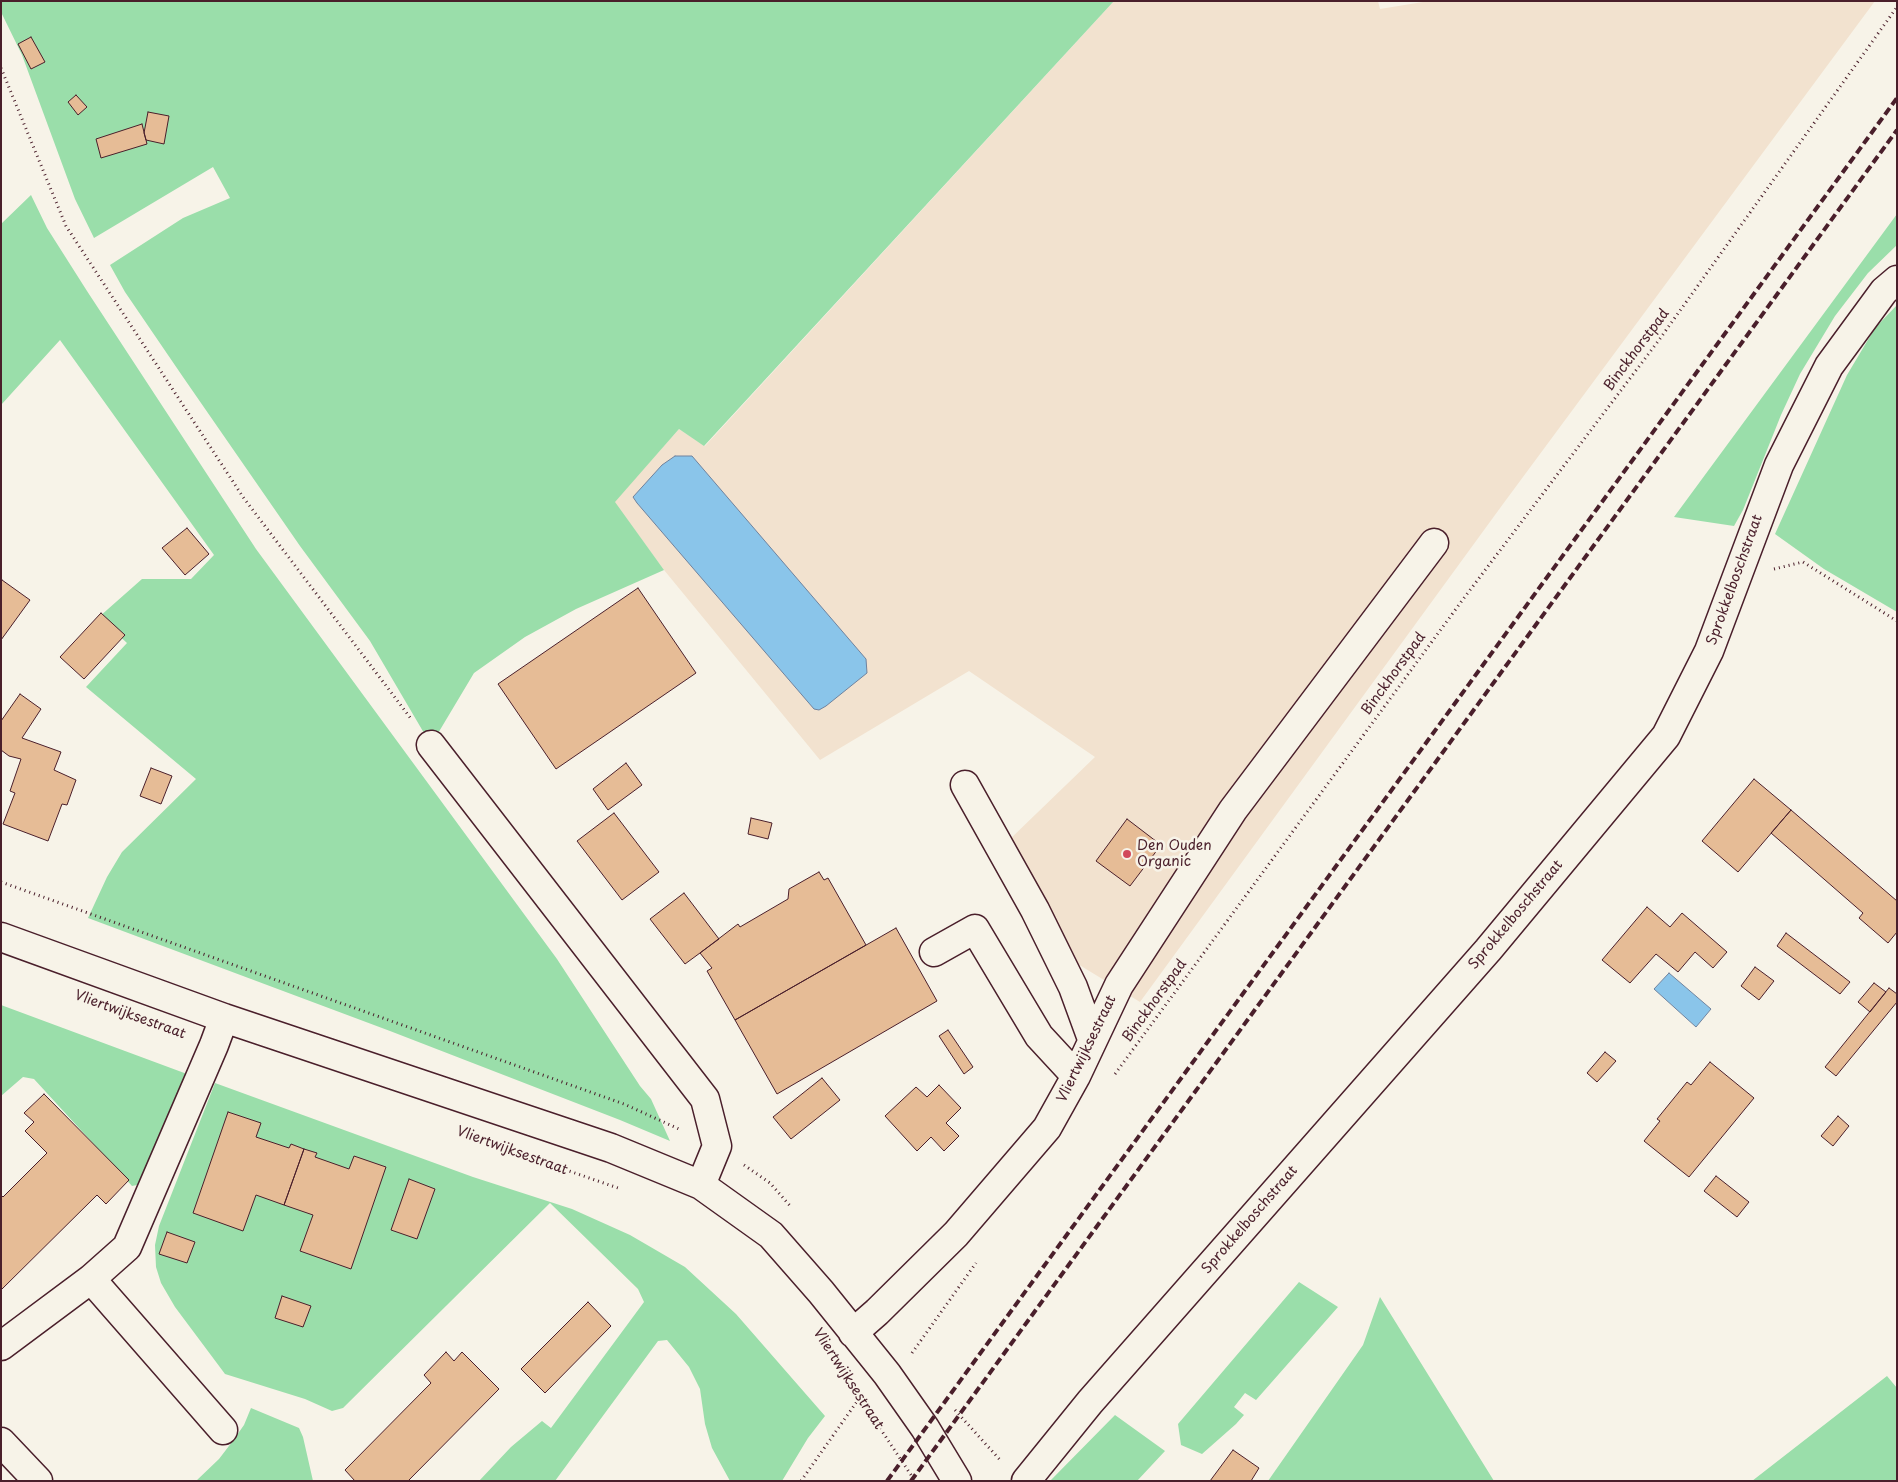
<!DOCTYPE html>
<html>
<head>
<meta charset="utf-8">
<style>
	body { margin:0 }
	#map { position:relative; width:1898px; height:1482px; overflow:hidden; background:#f7f3e8; font-family:"Playpen Sans",sans-serif }
	canvas { display:block }
	.frame { position:absolute; inset:0; border:2px solid #4a1f2b; pointer-events:none }
</style>
</head>
<body>
<div id="map">
<canvas width="1898" height="1482"></canvas>
<div class="frame"></div>
</div>
<script>
const g = document.querySelector('canvas').getContext('2d');
g.lineJoin = 'round';
function paint(path, color) { g.fillStyle = color; g.fill(path, 'evenodd'); }
const poly = rows => new Path2D(rows.map(r => 'M' + r).join(''));
function stroke(path, color, width, dash) { g.strokeStyle = color; g.lineWidth = width; g.lineCap = dash ? 'butt' : 'round'; g.setLineDash(dash || []); g.stroke(path); }
function label(font, color, halo, rows, align = 'center') {
  g.font = font + ' "Playpen Sans",sans-serif'; g.lineWidth = 5; g.setLineDash([]); g.textBaseline = 'middle'; g.strokeStyle = halo; g.fillStyle = color; for (const [text, x, y, turn = 0] of rows) {
    g.save(); g.translate(x, y); g.rotate((+turn || 0) * Math.PI / 180); g.textAlign = isNaN(turn) ? turn : align; if (halo) g.strokeText(text, 0, 0); g.fillText(text, 0, 0); g.restore();
  }
}
paint(poly([
	[1114,1,1378,1,1380,9,1429,1,1875,1,1503,504,1140,1002,1068,958,1008,841,1095,757,969,671,820,760,664,570,614,502,679,429,705,446]
]), '#f2e2cf');
paint(poly([
	[1,1,1114,1,704,446,679,429,615,502,664,570,576,609,525,637,474,673,431,745,370,641,300,546,183,377,125,292,110,265,183,218,230,198,213,167,94,238,75,199,22,55,1,12],
	[31,195,47,228,87,291,256,549,557,959,640,1086,651,1099,670,1141,620,1120,390,1031,88,918,107,877,122,852,196,779,86,687,127,643,99,617,142,579,191,579,214,555,60,340,1,405,1,224],
	[1897,214,1897,245,1868,273,1835,316,1800,374,1781,415,1743,510,1734,526,1674,517],
	[1897,305,1897,612,1824,569,1775,534,1847,375,1875,328],
	[1,1005,187,1074,142,1184,132,1186,34,1079,23,1077,1,1096],
	[215,1083,473,1177,572,1209,630,1235,685,1267,736,1314,825,1416,808,1438,782,1481,730,1481,712,1448,705,1424,700,1389,689,1367,667,1340,658,1341,555,1481,479,1481,511,1447,542,1421,551,1428,644,1302,638,1289,550,1203,343,1408,332,1411,305,1399,225,1374,175,1307,161,1283,156,1267,155,1245,159,1226],
	[1299,1282,1338,1307,1256,1400,1245,1393,1234,1407,1244,1415,1236,1424,1202,1454,1181,1445,1178,1424],
	[1380,1297,1494,1481,1268,1481,1363,1345],
	[1887,1376,1897,1388,1897,1481,1752,1481],
	[251,1408,299,1428,303,1437,313,1481,196,1481,219,1459,232,1442,244,1425],
	[1115,1415,1165,1451,1137,1481,1050,1481]
]), '#9adeaa');
const water = poly([
	[675,456,692,456,866,659,867,673,826,706,819,710,814,709,637,503,633,497,662,465,675,456],
	[1669,973,1711,1009,1696,1027,1654,989,1669,973]
]);
paint(water, '#8ac5ea');
stroke(water, '#70839e', 1);
const building = poly([
	[31,37,45,62,31,69,18,44,31,37],
	[76,95,87,107,78,115,68,102,76,95],
	[148,112,169,116,164,144,146,140,144,133,148,112],
	[142,124,147,144,101,158,96,139,142,124],
	[187,528,209,554,185,575,162,548,187,528],
	[2,580,30,600,1,640,1,581,2,580],
	[638,588,696,673,556,769,498,684,638,588],
	[101,613,125,635,84,679,60,657,101,613],
	[20,694,41,709,22,738,61,752,54,770,76,780,67,805,62,804,48,841,3,824,15,793,10,791,21,759,9,756,1,750,1,721,20,694],
	[626,763,642,785,608,810,593,789,626,763],
	[151,768,172,776,161,804,140,796,151,768],
	[1754,779,1791,810,1738,872,1702,841,1754,779],
	[1791,810,1897,901,1897,932,1888,943,1859,918,1863,913,1771,833,1791,810],
	[614,813,659,872,622,900,577,841,614,813],
	[751,818,772,823,768,839,748,834,751,818],
	[1127,819,1161,845,1130,886,1096,861,1127,819],
	[819,872,824,880,828,878,866,945,735,1020,707,971,712,968,700,953,738,924,740,927,788,899,789,889,819,872],
	[684,893,719,939,685,964,650,919,684,893],
	[1647,907,1670,927,1682,913,1727,952,1713,968,1695,952,1678,972,1656,954,1630,983,1602,960,1647,907],
	[896,928,937,1001,777,1094,735,1020,896,928],
	[1786,933,1850,982,1840,994,1777,946,1786,933],
	[1755,967,1774,981,1759,1000,1741,986,1755,967],
	[1874,983,1886,992,1870,1012,1858,1002,1874,983],
	[1889,988,1897,994,1897,1002,1836,1076,1825,1067,1889,988],
	[948,1030,973,1067,964,1074,939,1036,948,1030],
	[1605,1052,1616,1061,1597,1082,1587,1073,1605,1052],
	[1710,1062,1754,1098,1689,1177,1644,1141,1660,1121,1657,1119,1687,1082,1691,1085,1710,1062],
	[822,1078,840,1100,791,1139,773,1117,822,1078],
	[939,1085,961,1108,946,1123,959,1136,944,1151,931,1137,917,1151,885,1116,916,1087,927,1097,939,1085],
	[44,1094,129,1180,106,1204,97,1195,1,1290,1,1195,3,1197,47,1153,25,1131,34,1122,24,1113,44,1094],
	[228,1112,261,1123,256,1137,289,1148,291,1144,304,1149,284,1205,256,1195,243,1231,193,1213,228,1112],
	[1838,1116,1849,1126,1833,1146,1821,1136,1838,1116],
	[304,1149,317,1153,315,1157,349,1169,354,1156,386,1167,351,1269,300,1251,313,1215,284,1205,304,1149],
	[1716,1176,1749,1202,1737,1217,1704,1191,1716,1176],
	[409,1179,435,1189,417,1239,391,1230,409,1179],
	[167,1232,195,1242,187,1263,159,1254,167,1232],
	[282,1296,311,1306,303,1327,275,1318,282,1296],
	[588,1302,611,1326,545,1393,521,1369,588,1302],
	[446,1352,454,1361,462,1352,499,1389,408,1481,355,1481,345,1470,431,1383,424,1375,446,1352],
	[1233,1450,1259,1468,1251,1481,1210,1481,1233,1450]
]);
paint(building, '#e6bc96');
stroke(building, '#4a1f2b', 1);
const minor = poly([
	[431,745,705,1099,717,1146,701,1185],
	[965,785,1035,910,1073,987,1092,1039],
	[1,937,224,1018,611,1148,701,1185,771,1235,821,1292,887,1374,925,1428,957,1481],
	[934,952,975,929,1039,1036,1076,1076],
	[91,1279,223,1430],
	[853,1333,877,1312,956,1234,1047,1128,1076,1076,1119,985,1233,810,1434,543],
	[1,1346,91,1279,127,1247,214,1045,224,1018],
	[1,1442,38,1481],
	[1026,1481,1090,1402,1488,950,1666,736,1709,651,1779,465,1829,366,1884,291,1897,280]
]);
stroke(minor, '#4a1f2b', 31);
stroke(poly([
	[1,68,66,226,243,497,412,720],
	[1774,569,1803,562,1897,621],
	[1,882,624,1104,679,1129],
	[1115,1074,1461,602,1659,340,1897,7],
	[546,1163,618,1188],
	[744,1165,770,1183,791,1207],
	[912,1353,976,1263],
	[858,1395,915,1481],
	[955,1410,1001,1461],
	[801,1481,863,1393]
]), '#4a1f2b', 3, [1, 4]);
stroke(minor, '#f7f3e8', 28);
stroke(poly([
	[887,1481,1897,98],
	[911,1481,1897,130]
]), '#4a1f2b', 4, [8, 4]);
for (const [x, y, r, color] of [
	[1127,854,5,"#d1495b"]
]) { const dot = new Path2D(); dot.arc(x, y, r, 0, 2 * Math.PI); g.fillStyle = color; g.fill(dot); stroke(dot, '#f7f3e8', 2); }
label('14px', '#4a1f2b', '#f7f3e8', [
	["Binckhorstpad",1637,350,-53],
	["Sprokkelboschstraat",1735,580,-70],
	["Binckhorstpad",1394,674,-54],
	["Sprokkelboschstraat",1516,915,-50],
	["Binckhorstpad",1155,1001,-54],
	["Vliertwijksestraat",130,1015,20],
	["Vliertwijksestraat",1087,1049,-64],
	["Vliertwijksestraat",512,1151,20],
	["Sprokkelboschstraat",1250,1220,-49],
	["Vliertwijksestraat",848,1379,57]
]);
label('14px', '#4a1f2b', '#f7f3e8', [
	["Den Ouden",1137,846],
	["Organic",1137,862]
], 'left');
</script>
</body>
</html>
